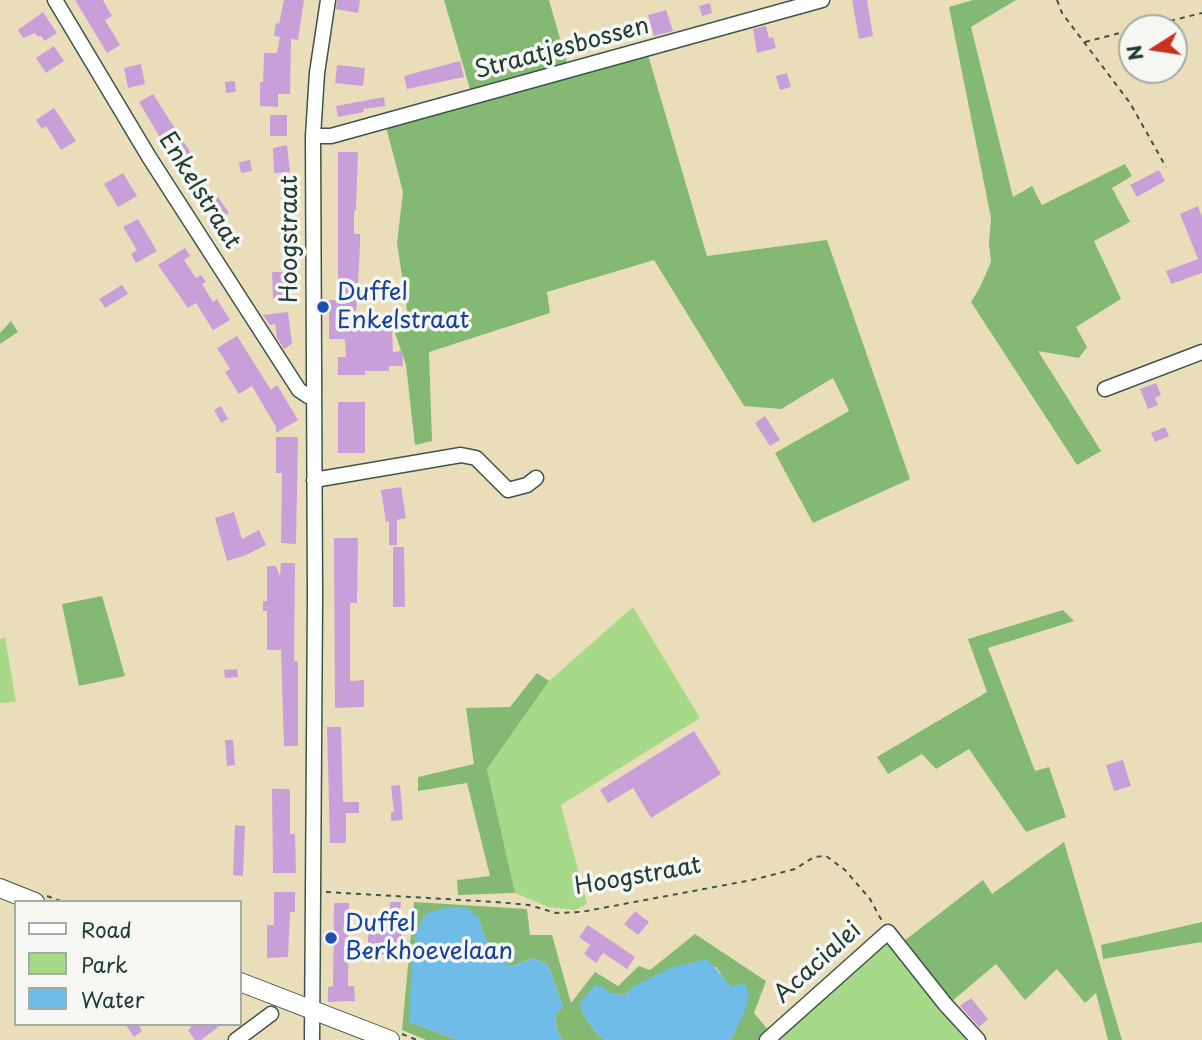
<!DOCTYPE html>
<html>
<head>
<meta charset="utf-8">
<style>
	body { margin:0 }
	#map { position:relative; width:1202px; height:1040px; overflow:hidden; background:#eadeba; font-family:"Playpen Sans",sans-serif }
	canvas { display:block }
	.legend { position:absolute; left:14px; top:900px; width:228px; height:126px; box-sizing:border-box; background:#f6f6f2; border:2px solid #a0aca6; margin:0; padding:9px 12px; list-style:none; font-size:21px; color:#1f3d34 }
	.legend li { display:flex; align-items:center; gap:14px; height:35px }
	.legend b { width:35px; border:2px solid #a0aca6 }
	.north { position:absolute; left:1118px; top:14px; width:70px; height:70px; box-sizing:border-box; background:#f6f6f2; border:2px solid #a0aca6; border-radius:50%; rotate:258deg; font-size:19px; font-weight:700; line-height:28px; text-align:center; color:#1f3d34 }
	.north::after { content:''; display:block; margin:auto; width:24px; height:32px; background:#c8321e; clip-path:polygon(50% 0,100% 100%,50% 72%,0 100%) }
</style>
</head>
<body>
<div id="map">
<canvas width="1202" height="1040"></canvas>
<ul class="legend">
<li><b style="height:9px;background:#fff"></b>Road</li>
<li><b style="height:19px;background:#a6d988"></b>Park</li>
<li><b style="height:19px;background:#6fbce9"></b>Water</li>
</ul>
<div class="north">N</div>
</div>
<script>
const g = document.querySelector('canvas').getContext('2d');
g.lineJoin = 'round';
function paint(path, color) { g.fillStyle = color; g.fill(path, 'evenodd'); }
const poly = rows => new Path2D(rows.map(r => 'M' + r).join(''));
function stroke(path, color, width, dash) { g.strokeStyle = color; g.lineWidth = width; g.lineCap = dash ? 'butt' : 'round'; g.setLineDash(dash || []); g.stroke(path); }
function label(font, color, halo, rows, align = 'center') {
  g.font = font + ' "Playpen Sans",sans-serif'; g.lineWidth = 7; g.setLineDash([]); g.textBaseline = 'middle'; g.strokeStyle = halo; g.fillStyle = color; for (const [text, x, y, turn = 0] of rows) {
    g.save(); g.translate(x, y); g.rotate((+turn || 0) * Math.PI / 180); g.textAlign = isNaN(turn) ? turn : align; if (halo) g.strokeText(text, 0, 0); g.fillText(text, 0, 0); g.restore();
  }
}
paint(poly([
	[633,607,700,718,561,805,587,904,575,910,548,907,515,893,487,769,549,681],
	[5,637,16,702,0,703,0,639],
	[879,944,896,945,973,1040,781,1040,778,1036]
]), '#a6d988');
paint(poly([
	[444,0,549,0,567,63,470,89],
	[973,0,1016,0,971,27,1013,197,1032,186,1042,205,1125,164,1132,176,1112,188,1130,222,1094,241,1121,299,1076,327,1087,347,1079,358,1038,351,1101,451,1077,465,971,302,980,287,991,262,989,243,991,218,949,7],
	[648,55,707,256,827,240,910,479,813,523,775,453,849,411,833,378,781,409,744,406,654,260,547,292,550,313,429,352,432,441,415,445,406,365,395,333,410,330,397,243,403,192,386,127],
	[11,321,18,332,0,344,0,333],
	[102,596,125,676,79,686,62,604],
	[1063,610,1074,621,988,648,1035,771,1049,767,1066,817,1026,832,969,749,936,769,922,754,888,774,877,757,987,692,968,639],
	[537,673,549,681,487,769,515,893,458,895,457,880,490,876,467,783,418,791,418,777,474,764,466,708,510,707],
	[1064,842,1122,1040,1108,1040,1096,993,1085,1003,1057,969,1025,1000,996,964,951,1002,904,941,983,880,992,894],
	[414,902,527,909,530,935,552,935,571,1003,595,972,618,986,639,966,650,970,695,934,766,981,754,1013,769,1031,760,1040,731,1040,745,1008,716,967,656,975,646,983,633,987,625,995,611,994,580,1003,583,1014,597,1034,606,1040,563,1040,557,1032,555,1014,563,1007,548,965,534,958,509,967,486,940,478,917,409,1022,458,1040,426,1040,402,1030],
	[1202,922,1202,944,1201,942,1103,959,1101,945]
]), '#84b974');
paint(poly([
	[447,907,467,908,478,917,486,940,505,959,509,967,534,958,548,965,563,1007,555,1014,557,1032,563,1040,458,1040,409,1022,412,961,416,932,425,914],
	[707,959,732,987,744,983,749,992,746,1008,731,1040,606,1040,597,1034,583,1014,580,1003,595,985,605,988,611,994,625,995,633,987,670,968]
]), '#6fbce9');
paint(poly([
	[75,0,103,0,112,16,105,20,120,45,107,53],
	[284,0,304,0,298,40,291,39,290,94,278,94,278,107,260,106,260,82,263,82,264,53,277,53,280,37,274,36,276,23,279,24],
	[337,0,360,0,358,13,336,9],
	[852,0,867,0,873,36,859,39],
	[710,3,712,13,702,16,699,6],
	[666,10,673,31,654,36,648,15],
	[43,12,57,33,45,41,40,35,38,37,35,33,23,38,18,30],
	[766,26,769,38,773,37,776,48,757,53,753,29],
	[54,46,64,61,46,73,36,58],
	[460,61,464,77,407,89,404,76],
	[141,64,145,84,128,88,124,68],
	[337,65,365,68,363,86,335,83],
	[787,73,791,87,780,90,776,76],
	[235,81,236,92,226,93,225,82],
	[153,94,194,158,178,168,139,102],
	[384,97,385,106,363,109,364,112,338,117,336,106],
	[54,108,76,141,61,150,46,126,42,129,36,120],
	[270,115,287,115,287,136,270,136],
	[287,145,290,172,274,173,273,148],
	[338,152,358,152,356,209,354,212,354,234,360,234,360,245,358,283,353,283,354,300,357,300,356,312,353,312,353,330,392,329,393,352,402,351,403,366,389,366,389,371,365,371,365,375,338,375,338,357,346,357,345,339,329,339,329,300,338,300],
	[250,160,252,171,241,173,239,162],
	[1159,170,1165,181,1137,197,1130,185],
	[123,173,137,196,118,207,104,184],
	[218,197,229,213,215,222,204,206],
	[1198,206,1202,217,1202,273,1171,284,1166,271,1198,259,1180,214],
	[138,219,157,251,136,263,131,254,137,250,123,227],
	[185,248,190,256,184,260,196,278,201,275,206,282,202,284,213,302,217,299,230,320,213,330,196,303,188,308,158,265],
	[272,272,288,272,289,298,273,298],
	[122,285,128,294,105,308,99,299],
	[288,312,292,344,284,349,277,338,275,324,270,325,263,315],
	[394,313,404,313,405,327,395,328],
	[237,336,271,390,277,385,298,420,276,433,276,427,252,386,239,394,225,372,230,369,217,348],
	[1156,383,1161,395,1155,398,1158,405,1148,409,1140,389],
	[338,402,365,402,365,453,338,453],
	[221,406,228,419,221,423,214,410],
	[765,416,780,440,770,446,755,423],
	[1165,427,1169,436,1155,442,1151,433],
	[276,437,298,437,296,544,281,543,282,473,276,473],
	[401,487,406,518,397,520,397,545,389,545,389,521,386,522,381,490],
	[234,512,242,539,259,530,266,545,246,555,227,561,215,518],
	[334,538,358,538,357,603,350,603,350,681,364,680,364,707,335,708],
	[393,547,404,547,405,607,393,607],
	[281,563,295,563,294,661,298,661,298,746,284,746,281,650,267,650,267,611,263,611,263,601,267,601,267,566,276,566,280,576],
	[237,669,238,677,225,678,224,670],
	[327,727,341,727,343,802,359,802,359,813,346,813,346,843,330,843],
	[694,731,721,774,651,818,633,788,608,803,600,790],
	[225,740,233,740,235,765,227,766],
	[1123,760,1131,786,1114,791,1106,765],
	[400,785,403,820,391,821,391,812,394,812,391,786],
	[272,789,290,789,290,834,295,834,296,873,273,873],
	[235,825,245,826,243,876,233,875],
	[274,892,295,892,295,912,290,912,288,957,267,958,267,925,274,925],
	[390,902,401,902,400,912,390,912],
	[334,903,349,903,348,986,354,986,355,1001,328,1002,328,987,333,986],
	[635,911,649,922,638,935,624,924],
	[381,925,397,925,397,933,402,933,403,955,368,955,368,933,381,933],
	[588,925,635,957,627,969,603,953,596,963,584,954,590,945,579,937],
	[971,998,988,1019,979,1027,960,1006],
	[125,1024,138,1024,142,1031,134,1037],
	[188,1024,222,1024,201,1040,195,1040,188,1030,191,1028]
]), '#c99fda');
const minor = poly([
	[55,0,149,157,299,390,308,396,313,396],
	[313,136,331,136,822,0],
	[1105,389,1202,352],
	[314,480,461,455,476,458,508,490,527,485,536,478],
	[236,1040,271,1014],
	[312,1040,315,597,313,136,317,73,328,0],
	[767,1040,888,932,945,1004,978,1040]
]);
const major = poly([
	[0,888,35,902],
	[240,982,390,1040]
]);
stroke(minor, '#3d5548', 17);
stroke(major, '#3d5548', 20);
stroke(poly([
	[1057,0,1062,13,1130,103,1166,167],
	[1141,28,1202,13],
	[1085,42,1132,30],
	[326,892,496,902,529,905,556,913,581,912,752,880,795,869,814,857,826,856,845,870,870,899,882,921],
	[47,896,63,902],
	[402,1034,417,1040]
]), '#3d5548', 2, [5, 5]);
stroke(minor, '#fff', 14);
stroke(major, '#fff', 18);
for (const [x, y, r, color] of [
	[323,307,7,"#1a4fb4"],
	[331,938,7,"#1a4fb4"]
]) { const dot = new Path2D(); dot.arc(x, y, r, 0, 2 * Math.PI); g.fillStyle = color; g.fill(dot); stroke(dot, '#f6f6f2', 2.5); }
label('24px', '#1f3d34', '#f6f6f2', [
	["Straatjesbossen",562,49,-15],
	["Enkelstraat",199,191,58],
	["Hoogstraat",290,239,-90],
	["Hoogstraat",638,877,-10],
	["Acacialei",818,963,-42]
]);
label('24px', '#164399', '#f6f6f2', [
	["Duffel",337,293],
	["Enkelstraat",337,321],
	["Duffel",345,924],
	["Berkhoevelaan",345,952]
], 'left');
</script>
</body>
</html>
